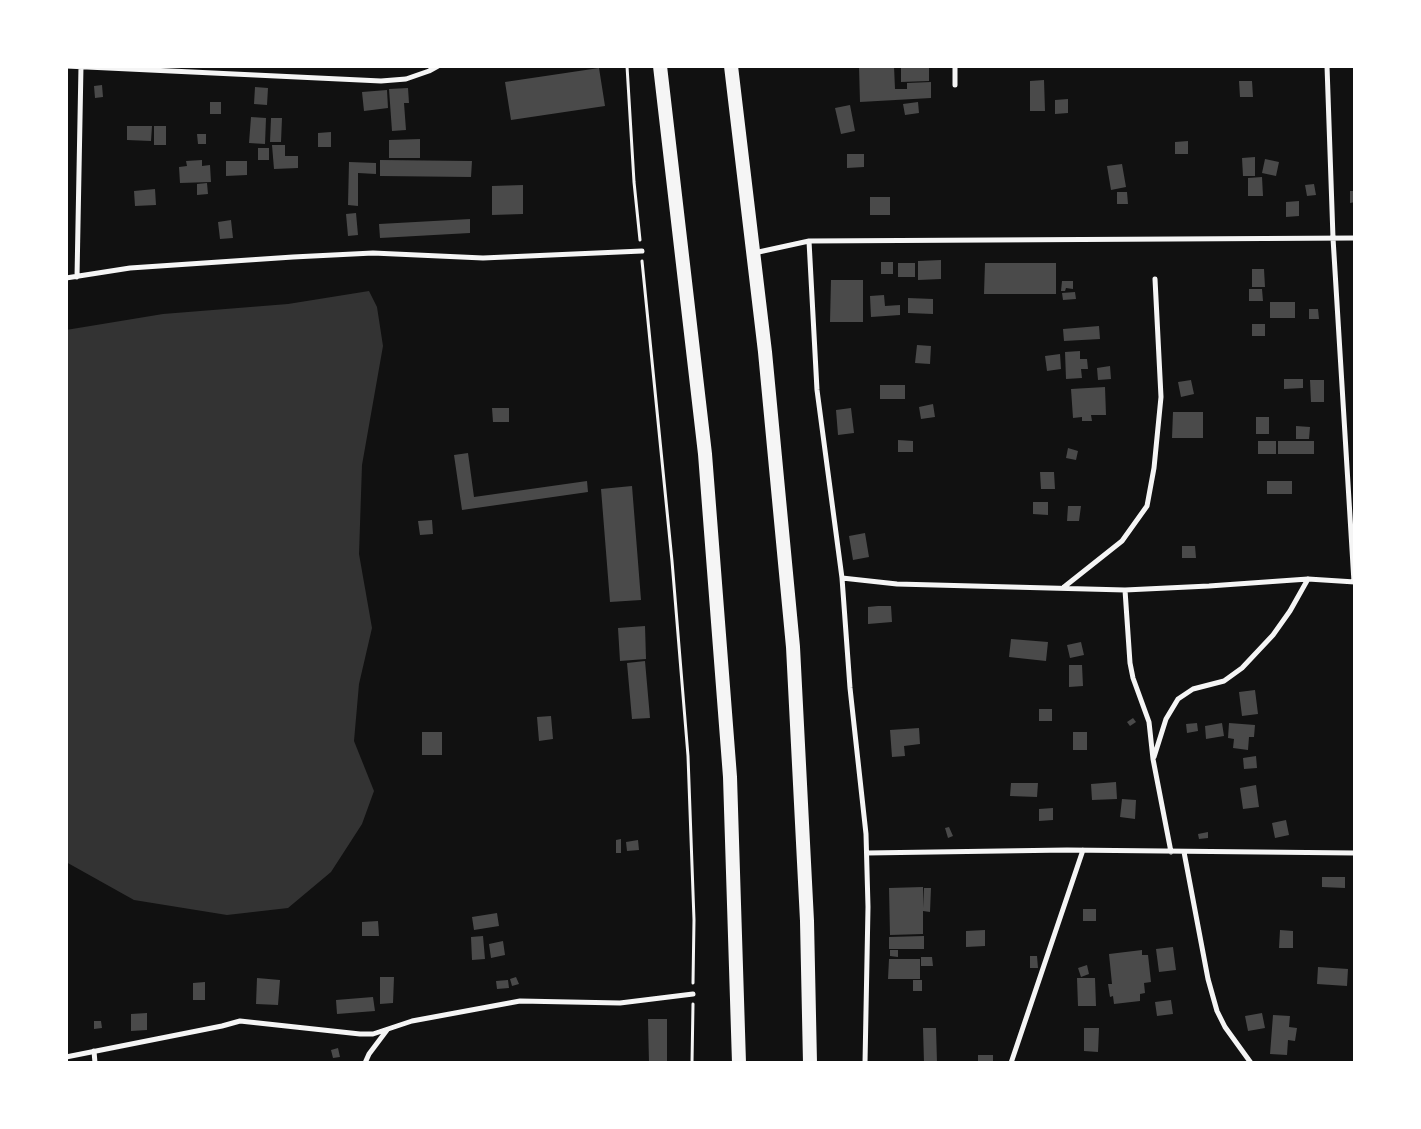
<!DOCTYPE html>
<html>
<head>
<meta charset="utf-8">
<style>
	body { margin:0 }
	#map { position:relative; width:1421px; height:1129px; overflow:hidden; background:#111; font-family:Helvetica,sans-serif }
	canvas { display:block }
	.frame { position:absolute; inset:0; border:68px solid #fff; pointer-events:none }
</style>
</head>
<body>
<div id="map">
<canvas width="1421" height="1129"></canvas>
<div class="frame"></div>
</div>
<script>
const g = document.querySelector('canvas').getContext('2d');
g.lineJoin = 'round';
function paint(path, color) { g.fillStyle = color; g.fill(path, 'evenodd'); }
const poly = rows => new Path2D(rows.map(r => 'M' + r).join(''));
function stroke(path, color, width, dash) { g.strokeStyle = color; g.lineWidth = width; g.lineCap = dash ? 'butt' : 'round'; g.setLineDash(dash || []); g.stroke(path); }
paint(poly([
	[369,291,377,307,383,346,362,465,359,554,372,628,359,684,354,741,374,791,362,824,331,872,288,908,227,915,134,900,66,862,66,330,163,314,288,304]
]), '#333');
paint(poly([
	[859,66,894,66,895,89,907,89,907,83,931,82,931,98,860,102],
	[901,66,929,66,929,81,901,82],
	[599,68,605,106,511,120,505,82],
	[1044,80,1045,111,1030,111,1030,81],
	[1239,81,1252,81,1253,97,1240,97],
	[102,85,103,97,95,98,94,86],
	[255,87,268,88,267,105,254,104],
	[408,88,409,103,404,103,406,130,392,131,389,89],
	[387,90,388,108,364,111,362,92],
	[1068,99,1068,113,1055,114,1055,100],
	[210,102,221,102,221,114,210,114],
	[918,102,919,113,905,115,903,104],
	[850,105,855,131,841,134,835,108],
	[251,117,266,118,265,144,249,143],
	[271,118,282,118,281,142,270,142],
	[127,126,152,126,151,141,127,140],
	[154,126,166,126,166,145,154,145],
	[331,132,331,147,318,147,318,133],
	[197,134,206,134,206,144,198,144],
	[420,139,420,158,389,158,389,140],
	[1188,141,1188,154,1175,154,1175,142],
	[272,145,285,145,285,156,298,156,298,168,274,169],
	[258,148,269,148,269,160,258,160],
	[847,154,864,154,864,167,847,168],
	[1255,157,1255,176,1243,176,1242,158],
	[1265,159,1279,162,1276,176,1262,173],
	[202,160,202,166,210,165,211,182,180,183,179,167,187,166,186,161],
	[380,160,472,161,471,177,380,176],
	[226,161,247,161,247,175,226,176],
	[349,162,376,163,376,174,358,173,358,206,348,205],
	[1122,164,1126,187,1111,190,1107,166],
	[1262,177,1263,196,1248,196,1248,178],
	[207,183,208,194,197,195,197,184],
	[1314,184,1316,195,1307,196,1305,185],
	[523,185,523,214,492,215,492,186],
	[155,189,156,205,135,206,134,191],
	[1350,191,1355,191,1355,202,1350,203],
	[1117,192,1127,192,1128,204,1117,204],
	[870,197,890,197,890,215,870,215],
	[1299,201,1299,216,1286,217,1286,202],
	[356,213,358,235,348,236,346,214],
	[470,219,470,233,380,238,379,224],
	[231,220,233,238,220,239,218,222],
	[941,260,941,279,918,280,918,261],
	[881,262,893,262,893,274,881,274],
	[898,263,915,263,915,277,898,277],
	[985,263,1056,263,1056,294,984,294],
	[1252,269,1264,269,1265,287,1252,287],
	[831,280,863,280,863,322,830,322],
	[1062,281,1073,281,1073,289,1066,288,1065,291,1061,291],
	[1249,289,1262,289,1263,301,1249,301],
	[1075,292,1076,299,1063,300,1062,293],
	[884,295,885,306,900,305,900,315,871,317,870,296],
	[908,298,933,299,933,314,908,313],
	[1270,302,1295,302,1295,318,1270,318],
	[1309,309,1318,309,1319,319,1309,319],
	[1252,324,1265,324,1265,336,1252,336],
	[1099,326,1100,339,1064,341,1063,329],
	[917,345,931,346,930,364,915,363],
	[1080,351,1080,359,1087,359,1088,369,1081,369,1082,378,1066,379,1065,352],
	[1060,354,1061,369,1047,371,1045,356],
	[1110,366,1111,379,1098,380,1097,368],
	[1284,379,1303,379,1303,388,1284,389],
	[1191,380,1194,394,1181,397,1178,382],
	[1310,380,1324,380,1324,402,1311,402],
	[880,385,905,385,905,399,880,399],
	[1105,387,1106,415,1091,415,1092,421,1082,421,1082,417,1073,418,1071,389],
	[933,404,935,417,921,419,919,407],
	[492,408,509,408,509,422,493,422],
	[851,408,854,433,838,435,836,410],
	[1173,412,1203,412,1203,438,1172,438],
	[1256,417,1269,417,1269,434,1256,434],
	[1296,426,1310,427,1309,439,1296,439],
	[898,440,913,441,913,452,898,452],
	[1258,441,1276,441,1276,454,1258,454],
	[1278,441,1314,441,1314,454,1278,454],
	[1068,448,1078,451,1076,460,1066,458],
	[468,453,474,497,587,481,588,492,462,510,454,455],
	[1040,472,1054,472,1055,489,1041,489],
	[1267,481,1292,481,1292,494,1267,494],
	[632,486,641,600,610,602,601,489],
	[1033,502,1048,502,1048,515,1033,514],
	[1068,506,1081,506,1079,521,1067,521],
	[432,520,433,534,420,535,418,521],
	[865,533,869,557,853,560,849,536],
	[1182,546,1195,546,1196,558,1182,558],
	[878,606,891,606,892,622,868,624,868,607],
	[645,626,646,659,620,661,618,628],
	[1011,639,1048,642,1046,661,1009,657],
	[1081,642,1084,655,1070,658,1067,645],
	[645,661,650,718,632,719,627,663],
	[1069,665,1082,665,1083,686,1069,687],
	[1255,690,1258,714,1242,716,1239,692],
	[1039,709,1052,709,1052,721,1039,721],
	[551,716,553,739,539,741,537,717],
	[1133,718,1136,722,1130,726,1127,722],
	[1197,723,1198,731,1187,733,1186,724],
	[1222,723,1224,736,1206,739,1205,726],
	[1229,723,1255,725,1254,737,1249,737,1248,750,1233,748,1234,739,1228,738],
	[919,728,920,744,904,746,905,756,892,757,890,730],
	[422,732,442,732,442,755,422,755],
	[1073,732,1087,732,1087,750,1073,750],
	[1256,756,1257,768,1244,769,1243,758],
	[1116,782,1117,799,1092,800,1091,784],
	[1011,783,1038,783,1037,797,1010,796],
	[1256,785,1259,807,1243,809,1240,788],
	[1122,799,1136,800,1135,819,1120,817],
	[1053,808,1053,820,1039,821,1039,809],
	[1286,820,1289,835,1275,838,1272,823],
	[949,827,953,836,948,838,945,828],
	[1208,832,1208,838,1199,839,1198,834],
	[621,839,621,853,616,853,616,840],
	[638,840,639,850,627,851,626,842],
	[1322,877,1345,877,1345,888,1322,887],
	[923,887,923,908,924,888,931,888,930,912,923,911,923,934,890,935,889,888],
	[1083,909,1096,909,1096,921,1083,921],
	[497,913,499,926,474,930,472,917],
	[378,921,379,936,362,936,362,922],
	[985,930,985,946,966,947,966,931],
	[1280,930,1293,931,1293,948,1279,948],
	[483,936,485,959,472,960,471,937],
	[924,936,924,949,889,949,889,937],
	[503,941,505,955,491,958,489,944],
	[1173,947,1176,970,1159,972,1156,949],
	[890,950,898,950,898,957,890,956],
	[1142,950,1142,955,1148,955,1151,982,1144,983,1145,993,1140,994,1140,1001,1114,1004,1113,996,1110,997,1108,984,1112,984,1109,954],
	[1030,956,1037,956,1038,968,1030,968],
	[921,957,932,957,933,966,921,966],
	[889,959,920,959,920,979,888,979],
	[1087,965,1089,974,1081,977,1078,968],
	[1318,967,1348,969,1347,986,1317,984],
	[380,977,394,977,393,1003,380,1004],
	[516,977,519,984,512,986,510,979],
	[257,978,280,980,278,1005,256,1004],
	[1077,978,1095,978,1096,1006,1078,1006],
	[508,980,509,988,497,989,496,981],
	[913,980,922,980,922,991,913,991],
	[205,982,205,1000,193,1000,193,983],
	[373,997,375,1011,337,1014,336,1000],
	[1171,1000,1173,1014,1157,1016,1155,1002],
	[147,1013,147,1030,131,1031,131,1014],
	[1262,1013,1265,1028,1248,1031,1245,1016],
	[1273,1015,1290,1016,1289,1027,1297,1028,1295,1041,1288,1040,1287,1055,1270,1054],
	[648,1019,667,1019,667,1063,649,1063],
	[94,1021,101,1021,102,1028,94,1029],
	[923,1028,936,1028,937,1063,924,1063],
	[1084,1028,1099,1028,1098,1052,1084,1051],
	[338,1048,340,1057,333,1058,331,1050],
	[978,1055,993,1055,993,1063,978,1063]
]), '#4a4a4a');
stroke(poly([
	[627,66,634,182,640,240],
	[642,261,672,561,688,756,694,920,693,983],
	[692,1063,693,1004]
]), '#f5f5f5', 3);
stroke(poly([
	[66,66,381,81,406,79,429,71,438,66],
	[1327,66,1333,238,1354,582],
	[955,85,955,66],
	[809,241,817,390,842,578,850,688,866,834,868,907,865,1063],
	[754,253,809,241,1355,238],
	[77,277,81,66],
	[66,278,130,268,293,257,373,253,483,258,642,251],
	[842,578,897,584,1125,590,1209,586,1308,579,1355,582],
	[1064,587,1122,541,1147,506,1154,468,1161,397,1155,279],
	[1125,590,1130,663,1133,678,1149,722,1153,759,1171,852],
	[1154,757,1166,719,1178,699,1193,689,1224,681,1242,668,1273,635,1290,611,1308,579],
	[1184,852,1208,979,1217,1011,1225,1027,1251,1063],
	[867,853,1067,850,1355,853],
	[94,1051,95,1063],
	[66,1057,222,1026,240,1021,360,1034,373,1034,412,1021,520,1001,620,1003,693,994],
	[365,1063,369,1054,387,1030],
	[1011,1063,1083,850]
]), '#f5f5f5', 5);
stroke(poly([
	[660,66,705,454,730,777,739,1063],
	[731,66,765,352,793,647,807,921,810,1063]
]), '#f5f5f5', 14);
</script>
</body>
</html>
